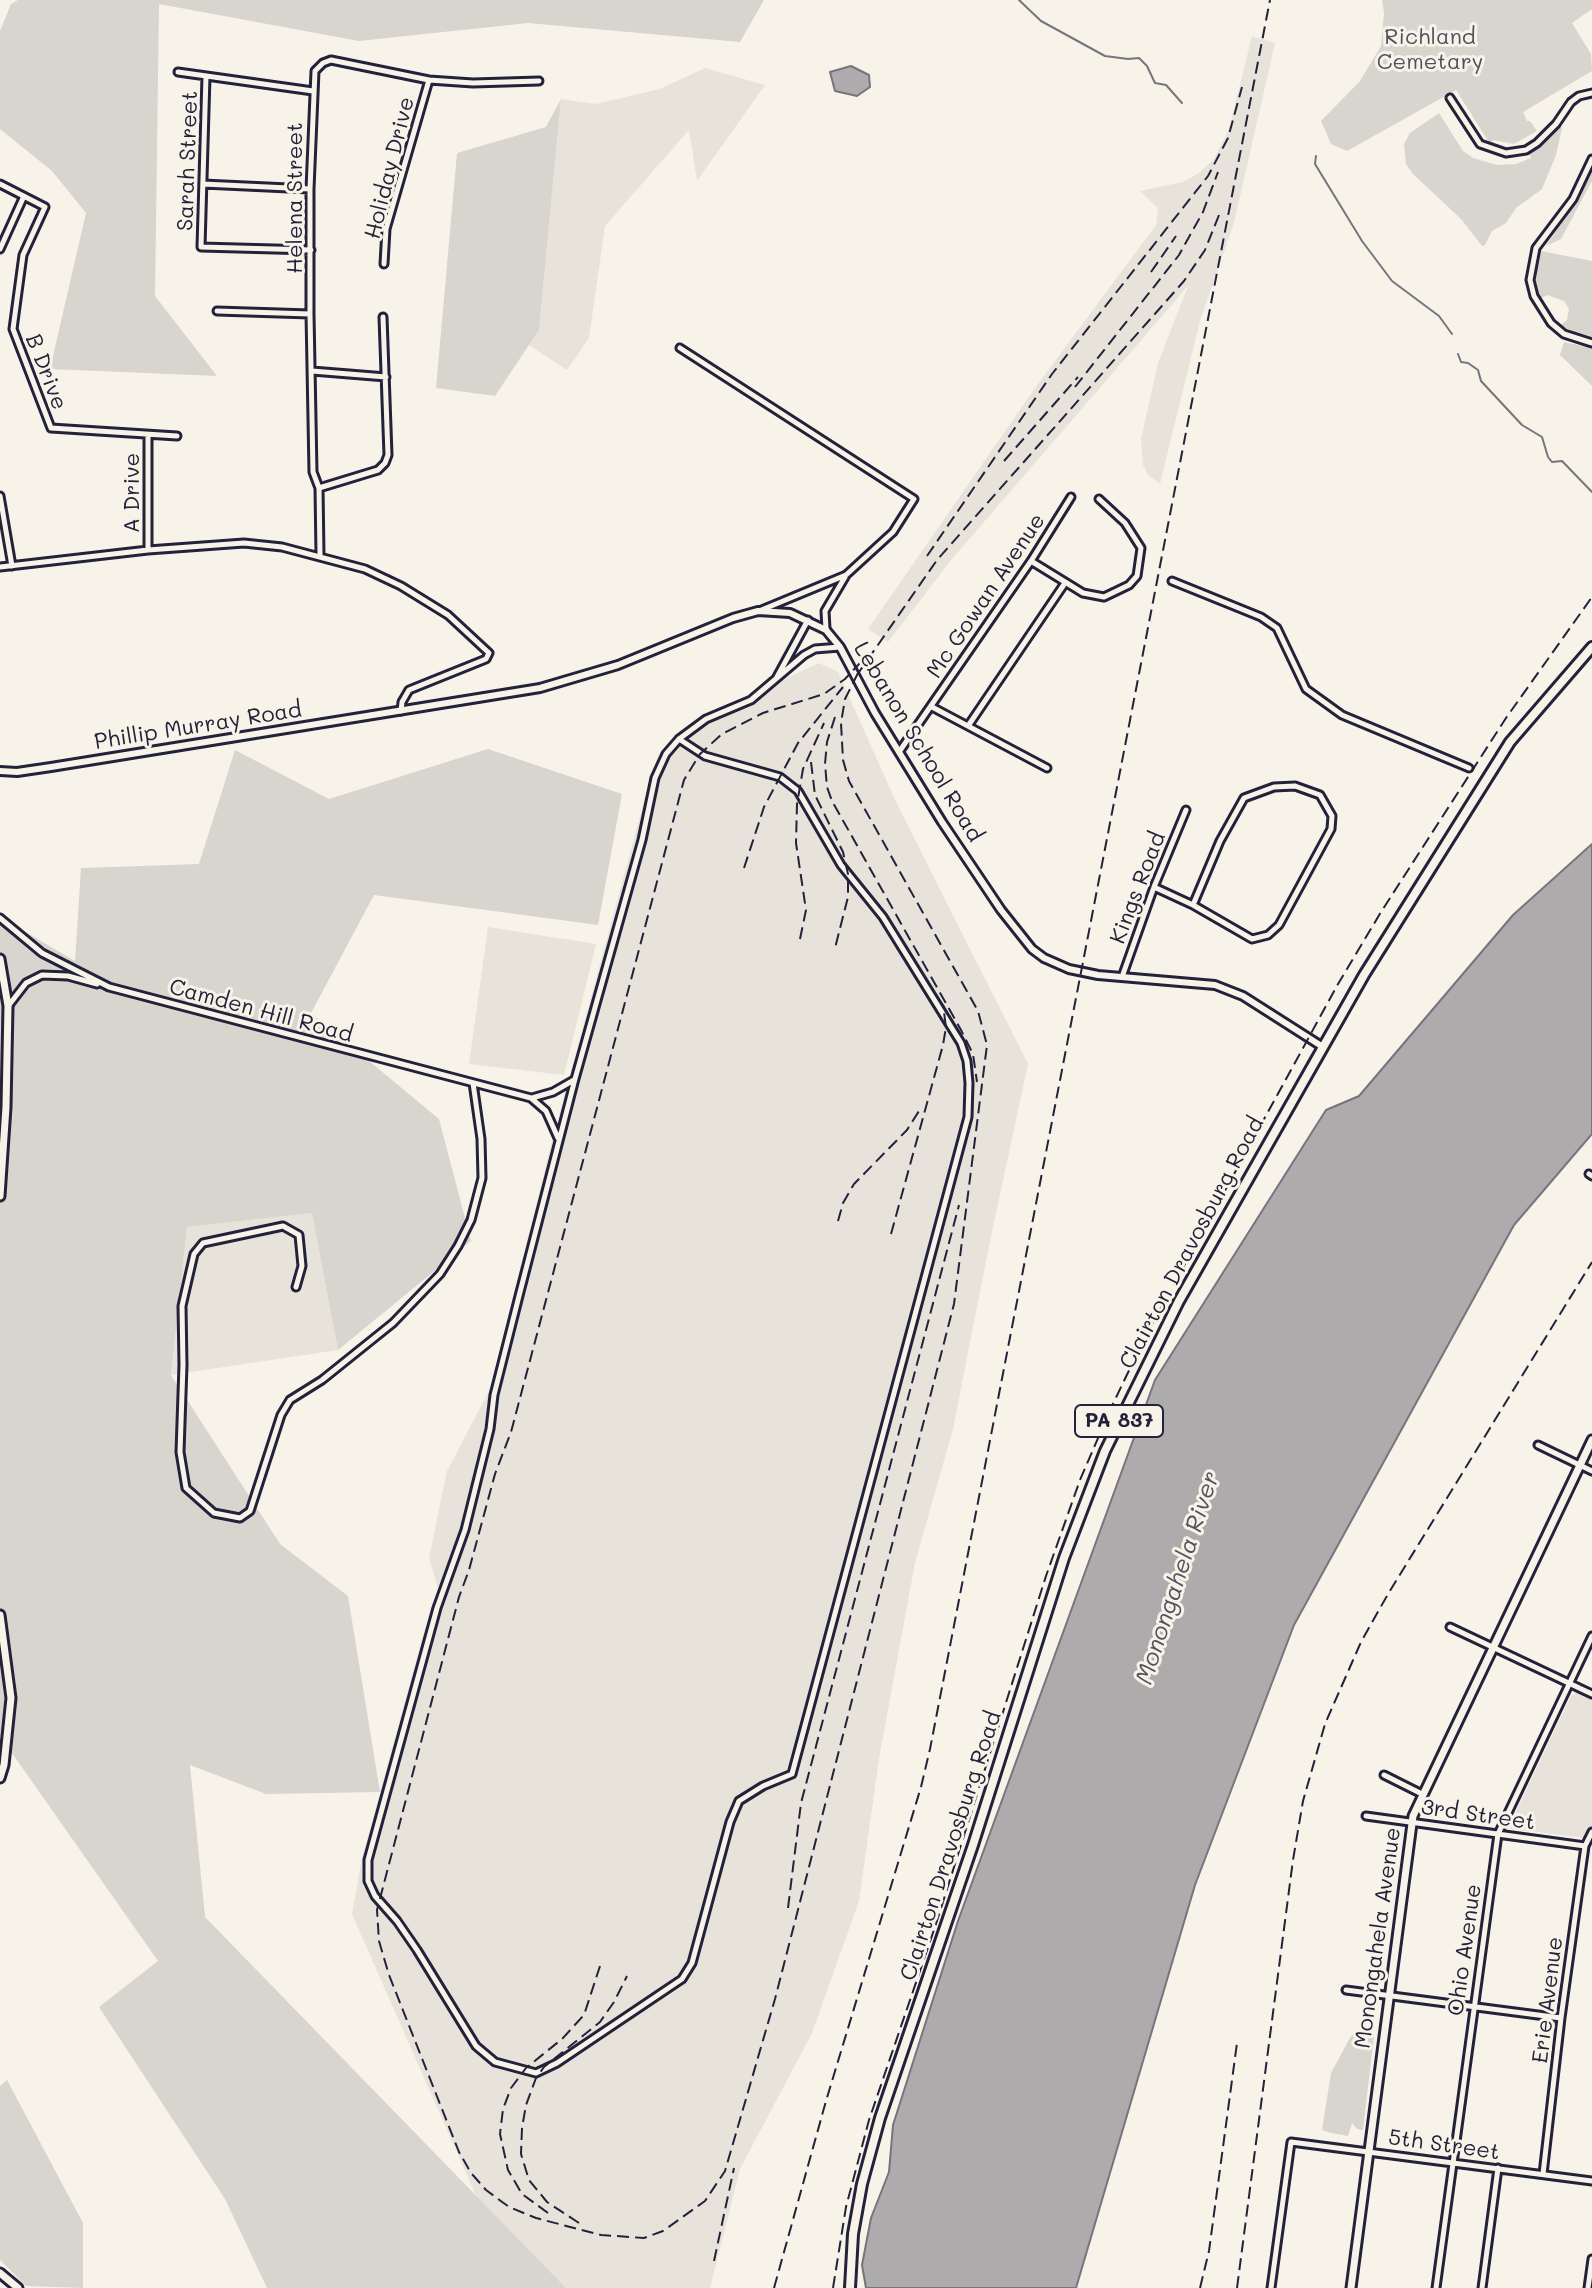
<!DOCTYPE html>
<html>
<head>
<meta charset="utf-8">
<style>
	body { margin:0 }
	canvas { display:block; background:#f7f3e8 }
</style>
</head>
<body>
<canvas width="1592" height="2288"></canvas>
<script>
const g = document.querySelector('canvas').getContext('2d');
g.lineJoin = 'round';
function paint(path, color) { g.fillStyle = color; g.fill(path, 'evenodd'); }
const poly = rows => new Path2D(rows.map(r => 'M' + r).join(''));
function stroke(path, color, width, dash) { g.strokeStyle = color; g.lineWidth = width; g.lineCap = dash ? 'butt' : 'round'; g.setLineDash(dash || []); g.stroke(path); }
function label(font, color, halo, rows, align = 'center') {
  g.font = font + ' Mali,sans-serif'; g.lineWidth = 6; g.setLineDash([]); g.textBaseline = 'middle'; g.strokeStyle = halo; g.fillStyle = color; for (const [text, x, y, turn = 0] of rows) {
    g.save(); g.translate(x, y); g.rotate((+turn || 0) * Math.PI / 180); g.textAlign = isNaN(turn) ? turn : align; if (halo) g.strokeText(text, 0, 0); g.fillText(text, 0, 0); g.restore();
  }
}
paint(poly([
	[1252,36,1275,43,1234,223,1200,321,1160,484,1148,475,1143,465,1141,439,1158,363,1188,286,952,559,888,642,868,629,1035,388,1156,225,1158,208,1140,191,1183,182,1199,173,1214,159,1229,129],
	[705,68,765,85,697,181,689,130,605,226,589,338,567,370,529,345,539,330,561,99,596,104,660,89],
	[819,663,838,672,896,802,1028,1064,990,1241,953,1429,915,1563,879,1759,859,1901,812,2033,740,2169,710,2288,566,2288,477,2198,352,1914,362,1858,425,1628,439,1591,429,1558,447,1471,490,1389,551,1145,651,776,658,758,668,743,699,719],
	[488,927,596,944,564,1075,469,1064],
	[312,1213,338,1350,171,1375,187,1227],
	[1577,1692,1592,1699,1592,1826,1586,1838,1511,1829,1510,1824,1571,1696]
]), '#e7e3db');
paint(poly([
	[18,0,764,0,740,42,528,23,359,41,159,4,155,296,217,376,50,369,86,213,52,171,0,129,0,31,11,4],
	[1382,0,1592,0,1592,9,1572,23,1591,54,1592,71,1523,112,1527,121,1530,121,1537,131,1514,144,1493,140,1490,144,1456,90,1347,151,1331,144,1321,121,1360,81,1381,46,1384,13],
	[561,99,539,330,495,396,436,388,457,153,546,127],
	[1439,113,1463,151,1473,158,1497,165,1516,164,1531,158,1529,152,1538,147,1560,124,1562,128,1556,155,1542,189,1516,208,1506,223,1492,231,1485,245,1482,246,1461,219,1413,174,1406,164,1404,144,1410,133],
	[1592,171,1592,181,1561,239,1546,246,1579,197],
	[1541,251,1592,261,1592,338,1575,333,1561,325,1567,320,1569,309,1564,301,1547,295,1540,299,1537,295,1535,280],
	[1564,342,1592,348,1592,386,1560,355],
	[488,749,622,794,598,925,374,895,311,1013,439,1119,471,1241,338,1350,312,1213,187,1227,171,1375,280,1544,348,1596,380,1792,266,1794,190,1765,205,1917,566,2288,267,2288,225,2199,99,2007,158,1961,0,1736,0,917,75,961,81,868,199,864,235,750,329,799],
	[1358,2034,1374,2036,1363,2130,1357,2129,1352,2123,1348,2136,1331,2133,1322,2130,1331,2073,1351,2036],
	[7,2080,83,2223,83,2288,26,2286,0,2260,0,2086]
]), '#d8d5cf');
const water = poly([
	[851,66,869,75,870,87,857,96,835,91,830,72,851,66],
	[1592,844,1592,1134,1514,1225,1294,1625,1195,1885,1076,2288,866,2288,862,2265,871,2218,889,2172,893,2125,958,1921,1155,1380,1326,1110,1359,1096,1513,915,1592,844]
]);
paint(water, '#aeabad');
stroke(water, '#76747f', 2);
stroke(poly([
	[1019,0,1041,21,1105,56,1128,59,1139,58,1147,66,1155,83,1166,85,1182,103],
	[1316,156,1315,164,1362,241,1392,281,1439,316,1452,334],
	[1458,354,1461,362,1468,363,1478,370,1481,381,1522,425,1542,437,1548,457,1552,462,1562,461,1592,492]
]), '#76747f', 2);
const minor = poly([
	[178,72,313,91],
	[206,76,201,247,311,250],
	[1450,98,1480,144,1506,153,1526,150,1537,143,1556,124,1571,102,1579,96,1592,93],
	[1592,159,1573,199,1536,248,1530,280,1534,296,1551,323,1564,334,1592,343],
	[0,184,45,207,23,255,13,329,51,428,177,436],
	[203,184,310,189],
	[0,249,24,196],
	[384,264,386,229,429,80],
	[217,311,310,314],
	[680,348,914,499,893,532,846,575,759,611],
	[312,371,386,377],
	[319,488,378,470,385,463,388,455,383,317],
	[0,496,12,566],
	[148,550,148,436],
	[320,555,319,488,313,472,310,314,310,189,315,71,323,63,331,60,429,80,473,83,539,81],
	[1031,561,1083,593,1104,597,1129,585,1137,576,1141,548,1125,523,1099,499],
	[0,567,148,550,244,543,282,547,365,569,401,586,448,615,489,653,486,659,409,690,402,702,401,711],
	[1172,581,1261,617,1277,628,1306,689,1342,715,1469,768],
	[826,629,825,611,845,577],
	[777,677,808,620],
	[932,707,1047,768],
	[968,726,1065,583],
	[679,739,705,756,780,777,798,791,841,865,883,917,961,1043,967,1061,969,1083,968,1117,792,1774,763,1786,739,1801,730,1822,692,1963,682,1979,557,2063,536,2073,495,2062,476,2046,417,1950,397,1921,375,1896,368,1881,368,1860,437,1608,465,1530,490,1429,494,1395,519,1296,575,1079,642,840,655,778,666,754,679,739],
	[679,739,706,719,751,700,804,655,815,649,840,647],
	[899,752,1031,561,1071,497],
	[1295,786,1320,795,1332,816,1331,829,1279,925,1268,935,1252,939,1193,905,1220,841,1244,798,1274,787,1295,786],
	[1154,887,1193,905],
	[0,918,42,953,109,987,531,1098,546,1111,558,1138],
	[1122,977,1154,887,1186,810],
	[9,1005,26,983,42,975,68,976,97,984],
	[532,1098,553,1092,574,1080],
	[1589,1174,1592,1176],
	[296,1287,302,1266,299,1235,283,1226,203,1243,194,1254,182,1306,183,1365,180,1452,186,1488,214,1513,240,1518,250,1511,281,1415,290,1400,322,1380,393,1323,440,1274,458,1246,471,1220,482,1178,481,1139,473,1083],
	[1538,1445,1592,1471],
	[1450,1627,1592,1694],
	[1384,1775,1422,1794],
	[1366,1816,1585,1846],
	[1346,1990,1561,2018],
	[1543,2174,1561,2018,1585,1846,1592,1832],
	[1271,2288,1291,2142,1592,2181],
	[1436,2288,1498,1834,1592,1636],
	[1482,2288,1498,2168],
	[1588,2288,1592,2259]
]);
const tertiary = poly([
	[0,771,17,772,51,767,540,688,618,665,733,618,758,611,790,613,826,630,840,647,875,713,942,822,1001,910,1032,949,1044,958,1069,969,1098,975,1215,985,1243,996,1323,1047]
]);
const secondary = poly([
	[0,959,8,1006,6,1107,0,1196],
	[0,1615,11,1698,4,1765,0,1778],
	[0,2273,18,2288],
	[1351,2288,1413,1816,1592,1440]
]);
const primary = poly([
	[850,2288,853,2234,862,2184,880,2118,973,1845,1064,1558,1105,1451,1179,1301,1364,975,1510,742,1592,647]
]);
stroke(minor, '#22223b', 11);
stroke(tertiary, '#22223b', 12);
stroke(secondary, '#22223b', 13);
stroke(primary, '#22223b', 14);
stroke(minor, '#f7f3e8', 5);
stroke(tertiary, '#f7f3e8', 6);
stroke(secondary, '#f7f3e8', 7);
stroke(primary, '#f7f3e8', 8);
stroke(poly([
	[1151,272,1176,236],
	[1075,387,1179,255,1203,212,1218,172],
	[1004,461,1078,377],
	[927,556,1052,374,1208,176,1228,138,1242,87],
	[858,673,845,699,841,723,843,760,849,781,978,1011,987,1045,954,1304,775,1999,725,2171,705,2201,663,2231,644,2238,601,2235,536,2218,509,2207,486,2190,471,2173,459,2152,389,1975,379,1941,377,1910,459,1597,469,1570,495,1474,511,1432,684,780,700,754,722,734,763,713,824,694,845,679,860,663],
	[857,675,937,560,1184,281,1205,250,1219,215],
	[835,717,827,742,825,764,827,787,832,801,961,1030,973,1054,977,1082],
	[811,762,815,795,843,852,848,874,848,897,835,948],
	[744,868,764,807,798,743,843,687],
	[800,939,806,910,796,843,797,804,803,769,824,723],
	[838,1221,843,1203,854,1184,907,1130,919,1111],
	[891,1234,943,1045,946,1027,943,1005],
	[788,1908,801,1803,959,1205],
	[548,2213,522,2194,508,2170,500,2134,503,2109,511,2088,526,2068,562,2039,584,2015,600,1966],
	[579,2223,547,2202,529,2180,521,2154,522,2128,526,2105,536,2078,544,2067,600,2022,614,2002,627,1976],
	[714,2261,734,2168],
	[774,2288,826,2101,921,1787,930,1749,1270,0],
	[833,2288,846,2207,869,2120,936,1924,1046,1576,1080,1480,1111,1408,1146,1335,1338,984,1381,912,1506,718,1592,597],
	[1200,2288,1209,2251,1237,2043],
	[1237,2288,1293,1860,1303,1801,1325,1724,1361,1642,1388,1594,1592,1262]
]), '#22223b', 2, [12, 6]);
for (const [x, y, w] of [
	[1119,1421,88]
]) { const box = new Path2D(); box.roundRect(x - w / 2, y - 16, w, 32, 6); g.fillStyle = '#f7f3e8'; g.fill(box); stroke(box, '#22223b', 2); }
label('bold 20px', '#22223b', null, [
	["PA 837",1119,1421]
]);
label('22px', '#504f60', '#f7f3e8', [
	["Richland",1430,37],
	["Cemetary",1430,62]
]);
label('22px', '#22223b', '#f7f3e8', [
	["Sarah Street",188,161,-88],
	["Holiday Drive",390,168,-76],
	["Helena Street",295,198,-90],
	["B Drive",46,372,69],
	["A Drive",132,493,-90],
	["Mc Gowan Avenue",986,596,-56],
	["Phillip Murray Road",198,726,-9],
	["Lebanon School Road",918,742,59],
	["Kings Road",1138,888,-69],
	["Camden Hill Road",261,1011,15],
	["Clairton Dravosburg Road",1192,1243,-62],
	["3rd Street",1478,1815,8],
	["Clairton Dravosburg Road",951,1846,-72],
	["Monongahela Avenue",1378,1938,-82],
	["Ohio Avenue",1465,1950,-82],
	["Erie Avenue",1548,2000,-83],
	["5th Street",1444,2145,8]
]);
label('italic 24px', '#535263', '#f7f3e8', [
	["Monongahela River",1178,1578,-72]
]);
</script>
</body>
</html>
